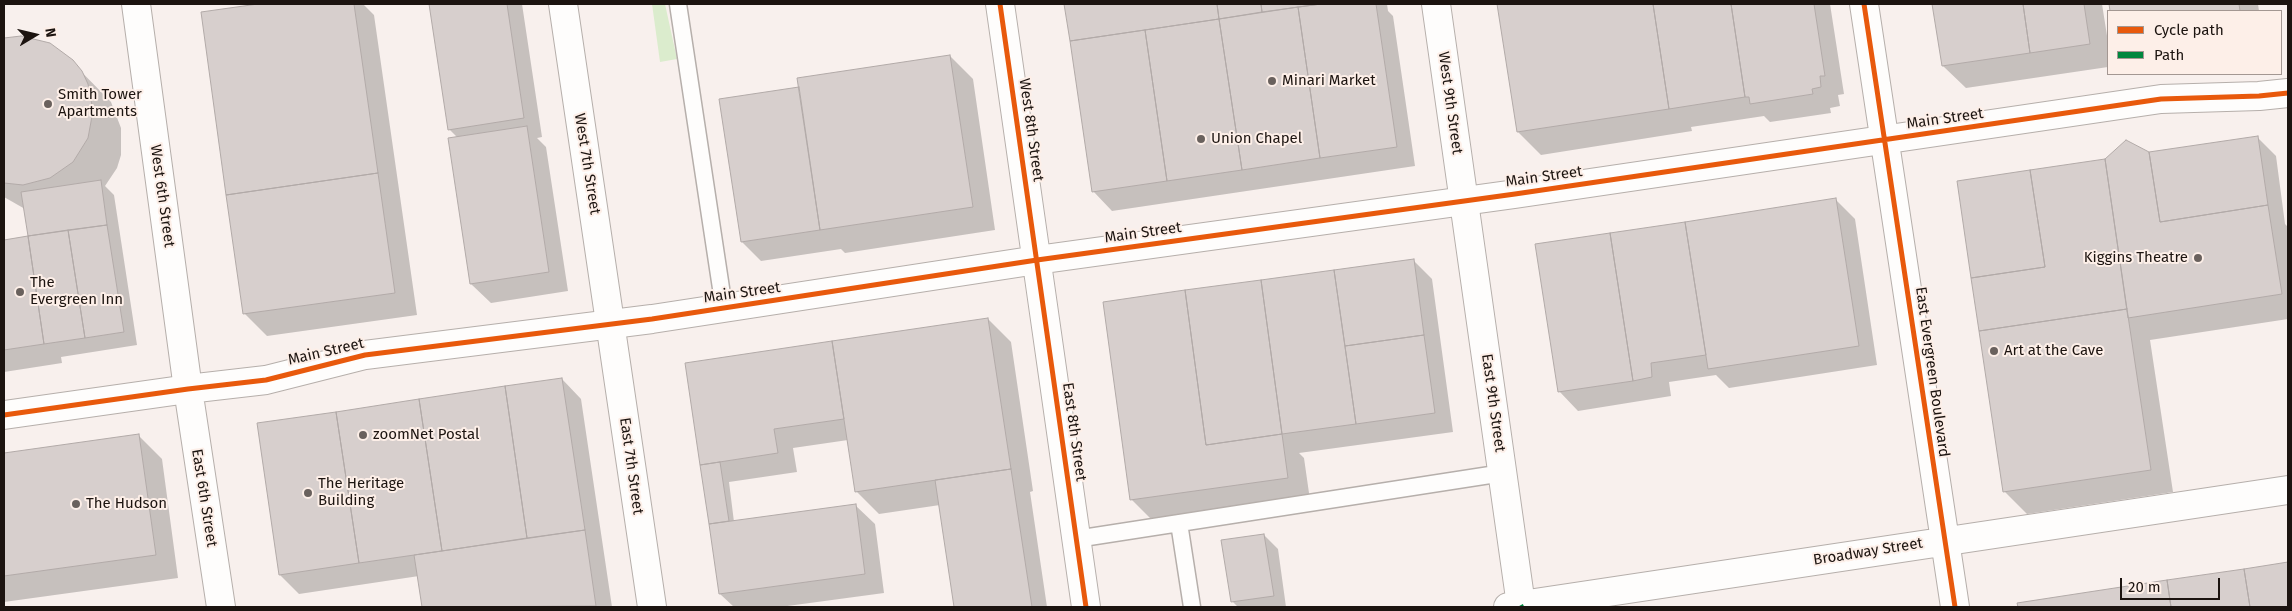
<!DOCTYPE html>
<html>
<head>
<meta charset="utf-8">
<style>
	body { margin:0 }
	#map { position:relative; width:2292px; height:611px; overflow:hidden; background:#f8f0ed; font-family:"Fira Sans",sans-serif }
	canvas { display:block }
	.frame { position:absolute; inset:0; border:5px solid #1c1410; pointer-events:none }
	.legend { position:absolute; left:2107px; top:10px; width:175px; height:65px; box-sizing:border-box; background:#fdefe8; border:1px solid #a39792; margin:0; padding:6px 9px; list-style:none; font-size:15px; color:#1c1410 }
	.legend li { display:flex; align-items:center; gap:10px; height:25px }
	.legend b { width:25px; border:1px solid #a39792 }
	.north { position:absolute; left:10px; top:10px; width:50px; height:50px; -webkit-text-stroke:4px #fdefe8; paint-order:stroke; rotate:81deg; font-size:14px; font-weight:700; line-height:20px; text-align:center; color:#1c1410 }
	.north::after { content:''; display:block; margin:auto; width:18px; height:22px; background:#1c1410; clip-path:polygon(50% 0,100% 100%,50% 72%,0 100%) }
	.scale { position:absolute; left:2120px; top:578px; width:100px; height:22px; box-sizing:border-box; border:2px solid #1c1410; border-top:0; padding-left:6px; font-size:15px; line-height:18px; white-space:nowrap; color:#1c1410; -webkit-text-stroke:4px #fdefe8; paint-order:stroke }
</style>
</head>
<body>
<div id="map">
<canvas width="2292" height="611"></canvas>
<div class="frame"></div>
<ul class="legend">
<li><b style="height:6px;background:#e8590c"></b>Cycle path</li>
<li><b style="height:6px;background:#00873e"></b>Path</li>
</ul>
<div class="north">N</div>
<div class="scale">20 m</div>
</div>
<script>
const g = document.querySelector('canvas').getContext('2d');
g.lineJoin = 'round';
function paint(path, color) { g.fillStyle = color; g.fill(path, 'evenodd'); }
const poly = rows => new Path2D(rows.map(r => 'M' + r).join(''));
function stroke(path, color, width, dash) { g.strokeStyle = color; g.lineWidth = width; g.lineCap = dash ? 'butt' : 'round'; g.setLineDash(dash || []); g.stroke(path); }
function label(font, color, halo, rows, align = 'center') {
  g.font = font + ' "Fira Sans",sans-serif'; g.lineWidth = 4; g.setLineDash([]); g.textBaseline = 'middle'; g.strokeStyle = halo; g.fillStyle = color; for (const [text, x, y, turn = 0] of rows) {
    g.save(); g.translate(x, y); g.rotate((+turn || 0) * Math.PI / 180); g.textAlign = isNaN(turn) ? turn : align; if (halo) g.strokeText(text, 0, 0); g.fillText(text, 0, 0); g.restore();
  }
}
paint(poly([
	[652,4,665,4,677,59,660,62]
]), '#dbeccd');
paint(poly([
	[267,4,363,4,374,15,417,315,267,336,244,313,202,13],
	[430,4,522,4,542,137,537,138,546,147,568,291,491,303,471,284,458,138,449,129],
	[1065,4,1387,4,1388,11,1393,16,1415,166,1112,211,1093,191],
	[1499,4,1830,4,1844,94,1838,95,1840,106,1830,108,1831,113,1770,122,1764,116,1691,127,1692,131,1541,155,1518,132],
	[1934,4,2102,4,2108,42,2108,67,1966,88,1943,66],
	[2110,4,2258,4,2259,11,2112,11],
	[4,39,35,40,62,52,111,102,121,128,121,155,117,168,105,186,114,195,137,345,61,357,62,363,4,372,4,241,27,238,30,240,25,209,4,197],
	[950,56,973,79,995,230,845,253,841,249,761,261,742,242],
	[2257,137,2276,156,2285,224,2288,227,2288,319,2150,340,2173,492,2027,514,2004,491,1972,279,2150,154],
	[1836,200,1855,219,1877,365,1729,388,1716,375,1669,382,1671,396,1578,411,1559,391],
	[1413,260,1432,279,1453,432,1299,453,1304,458,1310,500,1154,522,1131,499,1104,303],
	[988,319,1011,342,1033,491,1030,492,1047,607,955,607,940,505,879,514,856,491,848,440,793,448,797,472,729,482,734,522,855,505,875,524,884,593,780,607,734,607,720,594,701,465],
	[562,379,581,399,612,607,423,607,419,576,299,594,280,575],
	[139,436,162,459,178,578,4,602,4,454],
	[1264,535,1278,549,1286,607,1238,607,1233,602],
	[2288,563,2288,607,2019,607,2019,604]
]), '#0003');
const building = poly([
	[258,4,354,4,378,173,226,195,201,12,258,4],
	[429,4,507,4,524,118,448,130,429,4],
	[1064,4,1217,4,1219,19,1070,41,1064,4],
	[1217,4,1261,4,1262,12,1219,19,1217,4],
	[1261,4,1321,4,1262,12,1261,4],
	[1321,4,1376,4,1397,147,1320,158,1298,7,1321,4],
	[1497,4,1653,4,1669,109,1517,132,1497,4],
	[1653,4,1731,4,1745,97,1669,109,1653,4],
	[1731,4,1814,4,1825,76,1820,76,1821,87,1812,89,1813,94,1750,104,1749,97,1745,97,1731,4],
	[1932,4,2023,4,2030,53,1942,66,1932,4],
	[2023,4,2084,4,2090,44,2030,53,2023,4],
	[2109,4,2239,4,2240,11,2110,11,2109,4],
	[1298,7,1320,158,1242,170,1219,19,1298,7],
	[1219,19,1242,170,1167,181,1145,30,1219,19],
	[1145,30,1167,181,1092,192,1070,41,1145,30],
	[21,36,50,43,73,60,82,71,88,84,93,111,88,138,73,162,50,178,23,185,4,183,4,38,21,36],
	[950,55,973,207,820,230,797,78,950,55],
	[799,87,820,230,741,242,719,99,799,87],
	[527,126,549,272,470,284,448,138,527,126],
	[2258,136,2268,205,2160,222,2149,152,2258,136],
	[2126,140,2149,152,2160,222,2268,205,2282,294,2128,318,2105,159,2126,140],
	[2105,159,2127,309,1979,331,1971,278,2045,267,2030,170,2105,159],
	[2030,170,2045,267,1971,278,1957,181,2030,170],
	[378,173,395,293,243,314,226,195,378,173],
	[101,180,107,225,28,236,21,192,101,180],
	[1836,198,1859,346,1708,369,1685,222,1836,198],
	[1685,222,1706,355,1651,363,1652,377,1633,381,1610,233,1685,222],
	[107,225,124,332,85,338,68,230,107,225],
	[68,230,85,338,44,344,28,236,68,230],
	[1610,233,1633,381,1558,392,1535,244,1610,233],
	[28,236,44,344,4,350,4,240,28,236],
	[1414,259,1424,335,1345,346,1334,270,1414,259],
	[1334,270,1356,424,1282,434,1261,280,1334,270],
	[1261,280,1282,434,1206,445,1185,290,1261,280],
	[1185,290,1206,445,1282,434,1288,478,1130,500,1103,302,1185,290],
	[2127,309,2151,470,2003,492,1979,331,2127,309],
	[988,318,1011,469,855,492,832,341,988,318],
	[1424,335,1435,413,1356,424,1345,346,1424,335],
	[832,341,844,419,774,429,778,453,700,465,685,363,832,341],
	[562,378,585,530,527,538,505,386,562,378],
	[505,386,527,538,442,551,419,399,505,386],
	[419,399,442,551,359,563,336,412,419,399],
	[336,412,359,563,279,575,257,423,336,412],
	[139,434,156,555,4,576,4,453,139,434],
	[720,462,729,521,709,524,700,465,720,462],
	[1011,469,1032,607,954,607,935,480,1011,469],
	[856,504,865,574,719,594,709,524,856,504],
	[585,530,596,606,422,607,414,555,585,530],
	[1264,534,1274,596,1231,602,1221,540,1264,534],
	[2288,562,2288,607,2250,607,2244,569,2288,562],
	[2244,569,2250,607,2171,607,2167,580,2244,569],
	[2167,580,2171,607,2018,607,2017,603,2167,580]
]);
paint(building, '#d7cfcd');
stroke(building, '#b2aaa8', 1);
const service = poly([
	[678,4,724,308],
	[1179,523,1192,607],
	[1076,539,1503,473]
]);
const minor = poly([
	[563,4,652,607],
	[1436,4,1521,605],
	[4,415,188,389]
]);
const tertiary = poly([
	[136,4,188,389,221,607],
	[1000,4,1086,607],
	[1864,4,1955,607],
	[188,389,266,380,365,355,652,319,1037,260,1515,194,2161,99,2259,96,2288,93],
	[1508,607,2288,490]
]);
stroke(service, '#b6afab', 19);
stroke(minor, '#b6afab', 30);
stroke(tertiary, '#b6afab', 30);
stroke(service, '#fefdfc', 16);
stroke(minor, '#fefdfc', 28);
stroke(tertiary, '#fefdfc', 28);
stroke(poly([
	[1521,605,1522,607]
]), '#00873e', 4, [8, 4]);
stroke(poly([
	[1000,4,1086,607],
	[1864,4,1955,607],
	[4,415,188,389,266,380,365,355,652,319,1037,260,1515,194,2161,99,2259,96,2288,93]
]), '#e8590c', 5);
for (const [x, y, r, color] of [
	[1272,81,5,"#69615d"],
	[48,104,5,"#69615d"],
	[1201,139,5,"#69615d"],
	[2198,258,5,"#69615d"],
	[20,292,5,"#69615d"],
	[1994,351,5,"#69615d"],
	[363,435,5,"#69615d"],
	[308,493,5,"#69615d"],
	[76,504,5,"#69615d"]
]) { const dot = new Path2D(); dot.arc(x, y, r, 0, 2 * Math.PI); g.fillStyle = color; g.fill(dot); stroke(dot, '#fdefe8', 2); }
label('15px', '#1c1410', '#fdefe8', [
	["Minari Market",1282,81],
	["Smith Tower",58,95],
	["Apartments",58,112],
	["Union Chapel",1211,139],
	["Kiggins Theatre",2188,258,"right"],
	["The",30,283],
	["Evergreen Inn",30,300],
	["Art at the Cave",2004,351],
	["zoomNet Postal",373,435],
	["The Heritage",318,484],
	["Building",318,501],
	["The Hudson",86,504]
], 'left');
label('15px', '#1c1410', '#fdefe8', [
	["West 9th Street",1450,103,82],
	["Main Street",1945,119,-8],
	["West 8th Street",1031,130,82],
	["West 7th Street",587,164,81],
	["Main Street",1544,177,-8],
	["West 6th Street",162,196,82],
	["Main Street",1143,233,-8],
	["Main Street",742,293,-8],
	["Main Street",326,352,-13],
	["East Evergreen Boulevard",1932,372,82],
	["East 9th Street",1493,403,82],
	["East 8th Street",1074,432,82],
	["East 7th Street",631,466,82],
	["East 6th Street",204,498,81],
	["Broadway Street",1868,552,-9]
]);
</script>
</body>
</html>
